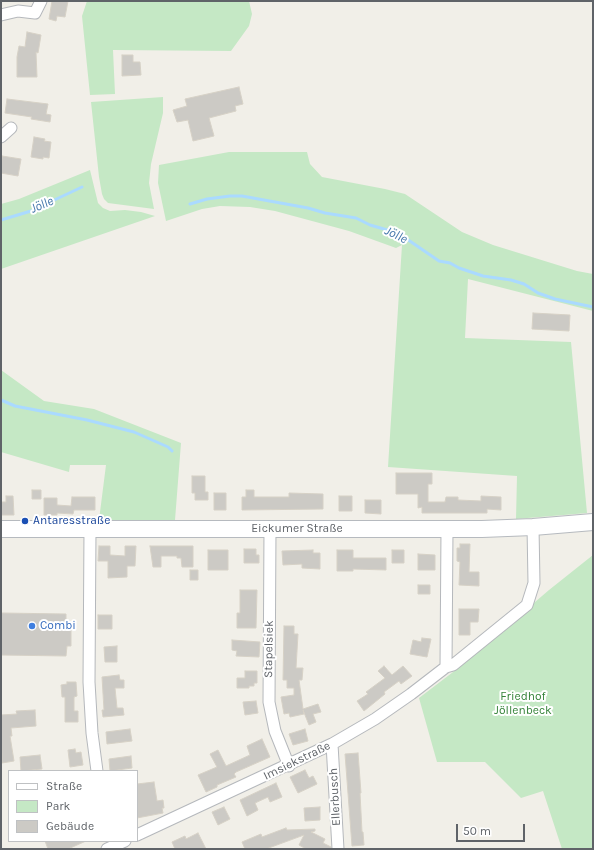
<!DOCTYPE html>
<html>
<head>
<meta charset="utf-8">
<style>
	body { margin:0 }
	#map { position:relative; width:594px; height:850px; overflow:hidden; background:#f1efe8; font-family:Karla,sans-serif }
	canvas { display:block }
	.frame { position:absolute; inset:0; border:2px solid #5f6368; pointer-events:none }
	.legend { position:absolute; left:8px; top:770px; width:130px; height:72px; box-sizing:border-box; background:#fff; border:1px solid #bfc1c3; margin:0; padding:5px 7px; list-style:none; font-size:12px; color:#5f6368 }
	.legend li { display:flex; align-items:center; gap:8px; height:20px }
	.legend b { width:20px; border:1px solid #bfc1c3 }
	.scale { position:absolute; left:456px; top:824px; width:69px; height:18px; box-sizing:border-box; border:2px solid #5f6368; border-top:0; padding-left:5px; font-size:12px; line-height:14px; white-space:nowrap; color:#5f6368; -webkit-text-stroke:3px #fff; paint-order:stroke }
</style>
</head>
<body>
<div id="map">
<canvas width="594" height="850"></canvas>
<div class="frame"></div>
<ul class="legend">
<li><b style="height:5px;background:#fff"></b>Straße</li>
<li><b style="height:11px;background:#c5e8c5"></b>Park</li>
<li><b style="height:11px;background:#cccac5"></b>Gebäude</li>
</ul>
<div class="scale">50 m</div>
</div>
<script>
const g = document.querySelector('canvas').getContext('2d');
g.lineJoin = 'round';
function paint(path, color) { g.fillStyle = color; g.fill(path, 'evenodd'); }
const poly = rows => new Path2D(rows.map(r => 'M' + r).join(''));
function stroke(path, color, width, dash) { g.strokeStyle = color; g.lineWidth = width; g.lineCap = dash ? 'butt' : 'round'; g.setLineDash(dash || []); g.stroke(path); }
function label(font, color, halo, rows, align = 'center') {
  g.font = font + ' Karla,sans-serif'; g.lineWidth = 4; g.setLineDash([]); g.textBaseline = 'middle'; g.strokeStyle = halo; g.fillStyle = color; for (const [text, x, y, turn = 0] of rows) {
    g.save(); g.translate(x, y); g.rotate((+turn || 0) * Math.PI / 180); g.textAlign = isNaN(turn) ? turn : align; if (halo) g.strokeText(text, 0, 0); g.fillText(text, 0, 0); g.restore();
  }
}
paint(poly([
	[87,1,249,1,252,14,249,26,231,51,113,50,115,94,90,95,82,16],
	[163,97,163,113,151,164,149,183,154,209,108,203,104,199,102,194,99,177,91,102],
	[229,152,307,152,310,164,322,177,385,189,405,194,462,232,493,245,577,271,593,274,593,311,468,279,465,338,571,342,587,513,516,519,517,476,388,467,402,245,396,248,349,231,275,211,250,207,220,206,202,209,166,221,158,183,159,165],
	[90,170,98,203,103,208,110,211,125,210,141,212,155,216,1,269,1,204,19,199],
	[1,370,44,401,94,409,181,443,175,520,99,520,106,465,70,465,69,472,1,452],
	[593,555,593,849,562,849,543,791,521,798,485,762,437,762,419,698,457,669,549,590]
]), '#c5e8c5');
stroke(poly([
	[190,204,207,199,230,196,242,196,308,208,325,213,356,218,370,225,398,233,439,261,450,263,459,268,483,276,511,280,524,284,538,293,555,299,593,307],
	[1,220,31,211,82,187],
	[1,400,15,406,87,420,134,432,168,447,172,451]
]), '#aadaff', 3);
const building = poly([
	[52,1,68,1,65,17,57,16,56,21,49,19,52,1],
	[27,32,41,35,38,53,36,52,37,77,17,77,17,57,19,46,25,47,27,32],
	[122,55,133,55,133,62,140,62,141,75,122,76,122,55],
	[239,87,243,104,235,106,236,111,209,118,214,136,193,141,188,120,177,122,173,110,187,106,185,99,239,87],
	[7,99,48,104,46,114,51,115,50,122,31,119,32,117,5,113,7,99],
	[34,137,45,139,44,141,51,142,49,158,43,157,43,159,31,157,34,137],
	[2,156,21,159,18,176,1,173,2,156],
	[533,313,570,315,569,331,532,329,533,313],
	[396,473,432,473,432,484,428,484,428,502,445,502,446,497,458,497,458,500,481,501,481,496,501,497,501,510,487,509,487,513,422,513,422,507,418,508,418,494,396,494,396,473],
	[192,476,205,476,205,492,208,492,208,500,195,500,195,493,192,493,192,476],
	[32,490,41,490,41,499,32,499,32,490],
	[246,490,254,490,254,497,289,497,289,493,323,494,323,509,242,510,242,497,246,497,246,490],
	[214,493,226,493,226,510,214,510,214,493],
	[6,496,13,496,14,515,1,515,1,502,6,502,6,496],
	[339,496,352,496,352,511,339,511,339,496],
	[72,497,95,497,95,510,74,510,73,514,57,513,57,515,44,515,44,498,57,498,57,505,71,506,72,497],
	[365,500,381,500,381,514,365,513,365,500],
	[460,544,470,544,469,572,479,572,479,586,459,585,460,562,457,561,457,548,460,548,460,544],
	[99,546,110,546,110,555,125,556,125,546,136,546,135,566,127,566,127,577,108,578,108,561,98,561,99,546],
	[150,546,193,546,193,567,182,567,181,558,177,558,177,556,161,556,161,567,153,567,150,546],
	[244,549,256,549,256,555,259,555,259,563,244,563,244,549],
	[208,550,228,550,228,570,208,570,208,550],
	[313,550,313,553,320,553,320,569,302,568,302,564,283,565,282,551,313,550],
	[337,550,353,550,353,558,386,558,386,570,353,569,353,571,337,571,337,550],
	[392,550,404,550,404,563,392,563,392,550],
	[418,554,435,555,435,570,418,570,418,554],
	[190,570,198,570,198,580,190,580,190,570],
	[418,585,430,585,430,594,418,594,418,585],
	[240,590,257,590,256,628,237,628,237,613,240,613,240,590],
	[459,609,479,609,478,622,470,622,470,635,459,635,459,609],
	[1,613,66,614,66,628,71,628,71,646,67,646,66,656,1,655,1,613],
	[98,615,112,615,112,629,98,629,98,615],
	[284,626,294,626,294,634,298,634,296,668,303,668,302,680,299,680,303,709,318,704,321,712,313,714,316,722,309,725,303,710,304,714,290,717,289,713,284,714,281,697,294,695,294,688,287,688,287,680,283,680,284,626],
	[422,638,431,639,427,657,410,654,413,640,421,642,422,638],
	[232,640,260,642,259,657,236,656,237,651,232,650,232,640],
	[117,646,117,662,105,662,104,647,117,646],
	[384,666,392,675,403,666,412,676,401,684,399,681,384,692,385,694,364,711,357,701,368,694,366,692,385,678,378,671,384,666],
	[245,671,257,671,257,683,254,683,254,686,249,686,249,688,237,688,237,678,245,678,245,671],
	[119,675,120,680,124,680,124,688,115,688,117,708,123,708,124,715,103,717,102,710,104,710,102,677,119,675],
	[67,682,76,682,77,696,74,697,74,711,78,711,78,722,65,722,65,697,62,697,61,685,67,684,67,682],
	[256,701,258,713,245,715,243,702,256,701],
	[35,710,36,726,11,728,12,736,10,736,14,761,2,763,1,715,17,714,16,711,35,710],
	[130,729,132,741,107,744,106,732,130,729],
	[305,729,308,741,293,745,289,734,305,729],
	[262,739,270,757,236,772,234,774,236,777,217,785,217,787,206,792,198,775,217,767,210,754,218,750,226,766,250,755,247,746,262,739],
	[75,749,76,753,81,752,83,765,70,767,68,750,75,749],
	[358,753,361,793,360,793,362,832,363,832,364,845,352,846,345,754,358,753],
	[40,755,42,769,21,771,20,757,40,755],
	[131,756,132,768,110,771,109,759,131,756],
	[305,770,309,778,313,776,317,784,298,793,290,777,305,770],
	[154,782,157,801,163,800,164,808,162,808,163,813,137,818,137,784,154,782],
	[276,783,282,797,270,802,268,797,255,803,258,810,247,816,240,800,276,783],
	[224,807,230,819,218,825,212,812,224,807],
	[320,807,320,820,305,821,304,808,320,807],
	[286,828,287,830,315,829,315,831,311,832,325,839,323,843,331,847,331,849,306,849,299,845,304,835,266,849,245,849,242,842,261,834,262,837,286,828],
	[198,833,206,849,175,849,172,842,185,836,186,839,198,833],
	[45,841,86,841,68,849,48,849,45,841]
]);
paint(building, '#cccac5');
stroke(building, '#d6d1c6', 1);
const street = poly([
	[1,15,18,11,35,13,41,1],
	[1,137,11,128],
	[270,529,269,702,275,731,289,766],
	[90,530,89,682,92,733,97,771],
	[446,667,447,530],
	[332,744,338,849],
	[137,835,332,744,375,719,411,694,446,667,453,665,527,605,534,583,533,527],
	[107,849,125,841]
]);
const secondary = poly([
	[1,529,482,529,533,527,593,522]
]);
stroke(street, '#b5b8bc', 13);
stroke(secondary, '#b6babf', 18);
stroke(street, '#fff', 11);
stroke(secondary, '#fff', 16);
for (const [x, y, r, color] of [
	[25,521,4,"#1a4fb4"],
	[32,626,4,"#3f7fe0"]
]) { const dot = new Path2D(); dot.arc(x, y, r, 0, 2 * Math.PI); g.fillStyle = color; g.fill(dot); stroke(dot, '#fff', 1.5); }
label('12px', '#164399', '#fff', [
	["Antaresstraße",33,521]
], 'left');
label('12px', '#5f6368', '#fff', [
	["Eickumer Straße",297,529],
	["Stapelsiek",269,649,-89],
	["Imsiekstraße",297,761,-26],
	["Ellerbusch",335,797,-93]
]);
label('12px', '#366cbe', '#fff', [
	["Combi",40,626]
], 'left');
label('12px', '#348238', '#fff', [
	["Friedhof",523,697],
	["Jöllenbeck",523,711]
]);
label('italic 13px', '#4174aa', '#fff', [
	["Jölle",42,205,-23],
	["Jölle",396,235,26]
]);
</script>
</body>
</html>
